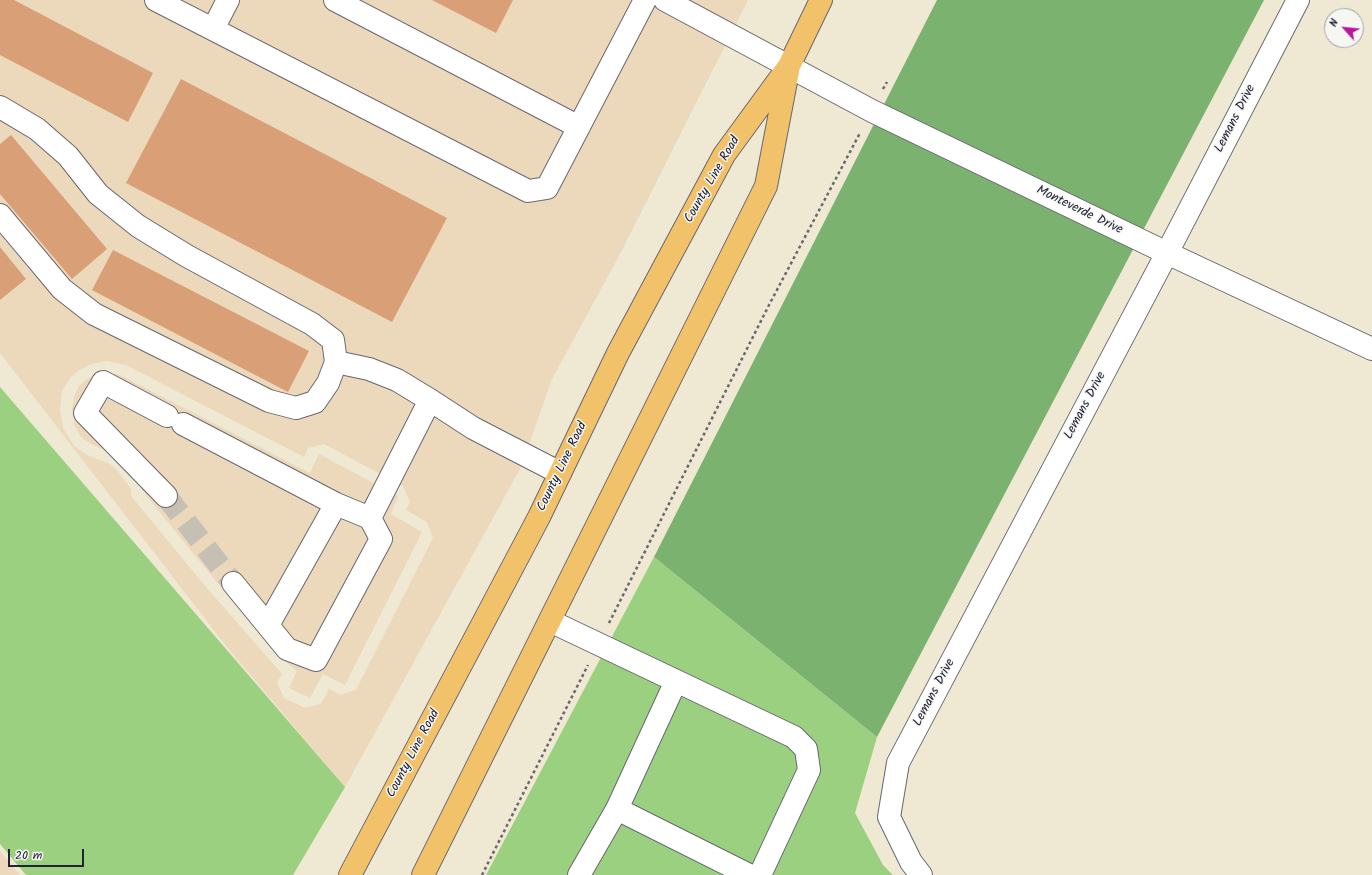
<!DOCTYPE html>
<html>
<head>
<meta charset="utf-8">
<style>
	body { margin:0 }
	#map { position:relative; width:1372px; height:875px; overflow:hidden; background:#efe8d2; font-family:Kalam,sans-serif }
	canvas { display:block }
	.north { position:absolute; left:1324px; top:8px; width:40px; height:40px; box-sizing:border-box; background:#f6f6f2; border:1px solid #a1a1a9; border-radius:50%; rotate:297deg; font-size:11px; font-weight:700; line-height:16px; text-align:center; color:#22223b }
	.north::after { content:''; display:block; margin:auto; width:14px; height:18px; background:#b5179e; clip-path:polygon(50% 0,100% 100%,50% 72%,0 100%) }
	.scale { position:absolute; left:8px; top:849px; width:76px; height:18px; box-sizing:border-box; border:2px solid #22223b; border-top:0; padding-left:5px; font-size:12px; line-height:14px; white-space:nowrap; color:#22223b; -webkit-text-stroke:3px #f6f6f2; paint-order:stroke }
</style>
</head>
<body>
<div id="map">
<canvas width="1372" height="875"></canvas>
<div class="north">N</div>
<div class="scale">20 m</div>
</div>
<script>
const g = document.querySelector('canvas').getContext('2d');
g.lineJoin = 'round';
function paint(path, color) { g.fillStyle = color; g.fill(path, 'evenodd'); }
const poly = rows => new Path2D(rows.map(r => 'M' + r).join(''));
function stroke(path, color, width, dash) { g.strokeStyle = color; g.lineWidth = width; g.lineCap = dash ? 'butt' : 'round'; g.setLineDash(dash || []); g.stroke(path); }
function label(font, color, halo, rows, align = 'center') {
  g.font = font + ' Kalam,sans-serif'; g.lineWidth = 3; g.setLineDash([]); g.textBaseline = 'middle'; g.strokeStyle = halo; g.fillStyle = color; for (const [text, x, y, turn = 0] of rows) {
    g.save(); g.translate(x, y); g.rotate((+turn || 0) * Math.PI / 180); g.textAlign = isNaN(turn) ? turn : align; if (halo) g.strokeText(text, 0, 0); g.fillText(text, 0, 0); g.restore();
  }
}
paint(poly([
	[0,0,748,0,620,254,552,379,521,467,345,787,227,647,0,353],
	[107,361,126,365,304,457,308,448,324,444,403,486,410,502,406,510,427,522,433,538,356,690,340,695,329,689,321,704,305,708,284,698,277,683,282,674,206,587,131,496,131,489,116,469,110,464,87,455,74,446,63,428,60,410,62,391,70,378,79,370,91,364],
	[110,373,120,375,310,473,319,454,398,496,391,514,422,532,345,685,323,674,310,698,289,688,297,671,287,663,215,580,141,489,144,487,116,455,91,444,81,437,74,424,72,409,74,397,79,386,87,379,97,374],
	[0,851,20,875,0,875]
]), '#ecd8ba');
paint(poly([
	[0,387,345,787,293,875,26,875,0,844],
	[654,557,877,737,855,813,883,865,893,875,486,875]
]), '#9bd081');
paint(poly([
	[937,0,1264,0,877,737,654,557]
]), '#7cb26f');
paint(poly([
	[0,0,14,0,153,73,128,122,0,55],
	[432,0,513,0,496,33],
	[181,79,447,218,392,322,126,183],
	[11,135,107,249,72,279,0,194,0,144],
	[0,247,26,279,0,300],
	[113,250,309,351,288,392,92,290]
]), '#d99f76');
stroke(poly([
	[166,496,233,583]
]), '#c6c0b4', 22, [22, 11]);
const minor = poly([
	[156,0,528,191,547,188,645,0],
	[335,0,579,127],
	[665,0,872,111,1167,253,1372,349],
	[213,29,228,0],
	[0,107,37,129,68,156,98,194,138,226,187,256,312,324,333,340,336,362,328,383,315,402,296,408,269,401,94,314,62,289,0,215],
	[336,362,369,369,397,380,430,400],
	[183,424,336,504,370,518,430,400,473,428,560,473],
	[166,496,85,413,103,382,167,416],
	[233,583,287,649,316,660,381,539,370,518],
	[550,621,794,737,806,749,809,770,760,875],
	[268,625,336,504],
	[617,809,749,875],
	[579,875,617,809,676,681],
	[921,875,911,862,889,817,898,763,1167,253,1298,0]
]);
const major = poly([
	[350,875,539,517,618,353,724,155,789,66,821,0],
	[423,875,766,186,788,71]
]);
stroke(minor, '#6a6770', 24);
stroke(major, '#6a6770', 24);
stroke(poly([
	[883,89,887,82],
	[609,623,769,305,860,133],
	[482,875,588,665]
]), '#6a6770', 2.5, [3, 3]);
stroke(minor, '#fff', 22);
stroke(major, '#f2c26a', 22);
label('13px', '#22223b', '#f6f6f2', [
	["Lemans Drive",1236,119,-63],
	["County Line Road",713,180,-60],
	["Monteverde Drive",1079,211,26],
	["Lemans Drive",1086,406,-62],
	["County Line Road",563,467,-64],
	["Lemans Drive",935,693,-62],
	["County Line Road",414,754,-62]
]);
</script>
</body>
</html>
